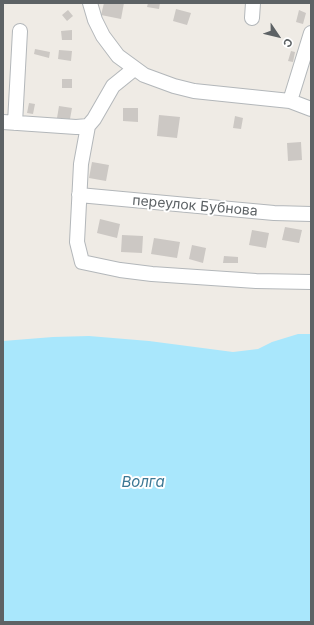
<!DOCTYPE html>
<html>
<head>
<meta charset="utf-8">
<style>
	body { margin:0 }
	#map { position:relative; width:314px; height:625px; overflow:hidden; background:#efebe5; font-family:Inter,sans-serif }
	canvas { display:block }
	.frame { position:absolute; inset:0; border:4px solid #5d6265; pointer-events:none }
	.north { position:absolute; left:258px; top:16px; width:40px; height:40px; -webkit-text-stroke:3px #fff; paint-order:stroke; rotate:125deg; font-size:11px; font-weight:700; line-height:16px; text-align:center; color:#5d6265 }
	.north::after { content:''; display:block; margin:auto; width:14px; height:18px; background:#5d6265; clip-path:polygon(50% 0,100% 100%,50% 72%,0 100%) }
</style>
</head>
<body>
<div id="map">
<canvas width="314" height="625"></canvas>
<div class="frame"></div>
<div class="north">С</div>
</div>
<script>
const g = document.querySelector('canvas').getContext('2d');
g.lineJoin = 'round';
function paint(path, color) { g.fillStyle = color; g.fill(path, 'evenodd'); }
const poly = rows => new Path2D(rows.map(r => 'M' + r).join(''));
function stroke(path, color, width, dash) { g.strokeStyle = color; g.lineWidth = width; g.lineCap = dash ? 'butt' : 'round'; g.setLineDash(dash || []); g.stroke(path); }
function label(font, color, halo, rows, align = 'center') {
  g.font = font + ' Inter,sans-serif'; g.lineWidth = 4; g.setLineDash([]); g.textBaseline = 'middle'; g.strokeStyle = halo; g.fillStyle = color; for (const [text, x, y, turn = 0] of rows) {
    g.save(); g.translate(x, y); g.rotate((+turn || 0) * Math.PI / 180); g.textAlign = isNaN(turn) ? turn : align; if (halo) g.strokeText(text, 0, 0); g.fillText(text, 0, 0); g.restore();
  }
}
paint(poly([
	[298,334,311,334,311,622,3,622,3,341,53,337,89,336,149,341,233,352,258,349,272,342]
]), '#a9e7fc');
paint(poly([
	[104,3,124,3,121,19,101,15],
	[148,3,160,3,159,9,147,7],
	[176,9,191,13,187,25,173,21],
	[68,10,73,16,67,21,62,15],
	[299,10,306,13,303,24,296,22],
	[72,30,72,40,62,40,61,31],
	[35,49,50,52,49,58,34,54],
	[59,50,72,51,71,61,58,59],
	[291,51,295,52,293,62,288,61],
	[62,79,72,79,72,88,62,88],
	[29,103,35,104,33,114,27,113],
	[59,106,72,108,70,119,57,118],
	[123,108,138,108,138,122,123,121],
	[159,115,180,117,177,138,157,136],
	[235,116,243,118,241,129,233,128],
	[301,142,302,160,288,161,287,143],
	[92,162,109,165,106,181,89,178],
	[100,219,120,224,117,238,97,233],
	[285,227,302,230,299,243,282,240],
	[252,230,269,233,266,248,249,245],
	[122,235,143,236,142,253,121,252],
	[154,238,180,242,177,258,151,254],
	[192,245,206,248,203,263,189,259],
	[224,256,238,257,238,263,223,263]
]), '#ccc8c4');
const minor = poly([
	[90,3,95,20,103,36,118,56,144,75,174,86,194,91,290,101,311,109],
	[252,18,253,3],
	[290,101,311,33],
	[3,122,76,127,88,126,94,119,113,86,134,69],
	[15,123,20,31],
	[88,126,81,164,77,242,82,262,120,270,152,274,256,281,311,282],
	[79,195,274,213,311,214]
]);
stroke(minor, '#b3b7ba', 16);
stroke(minor, '#fff', 14);
label('14px', '#5d6265', '#fff', [
	["переулок Бубнова",195,206,5]
]);
label('italic 15px', '#3c7894', '#fff', [
	["Волга",143,482]
]);
</script>
</body>
</html>
